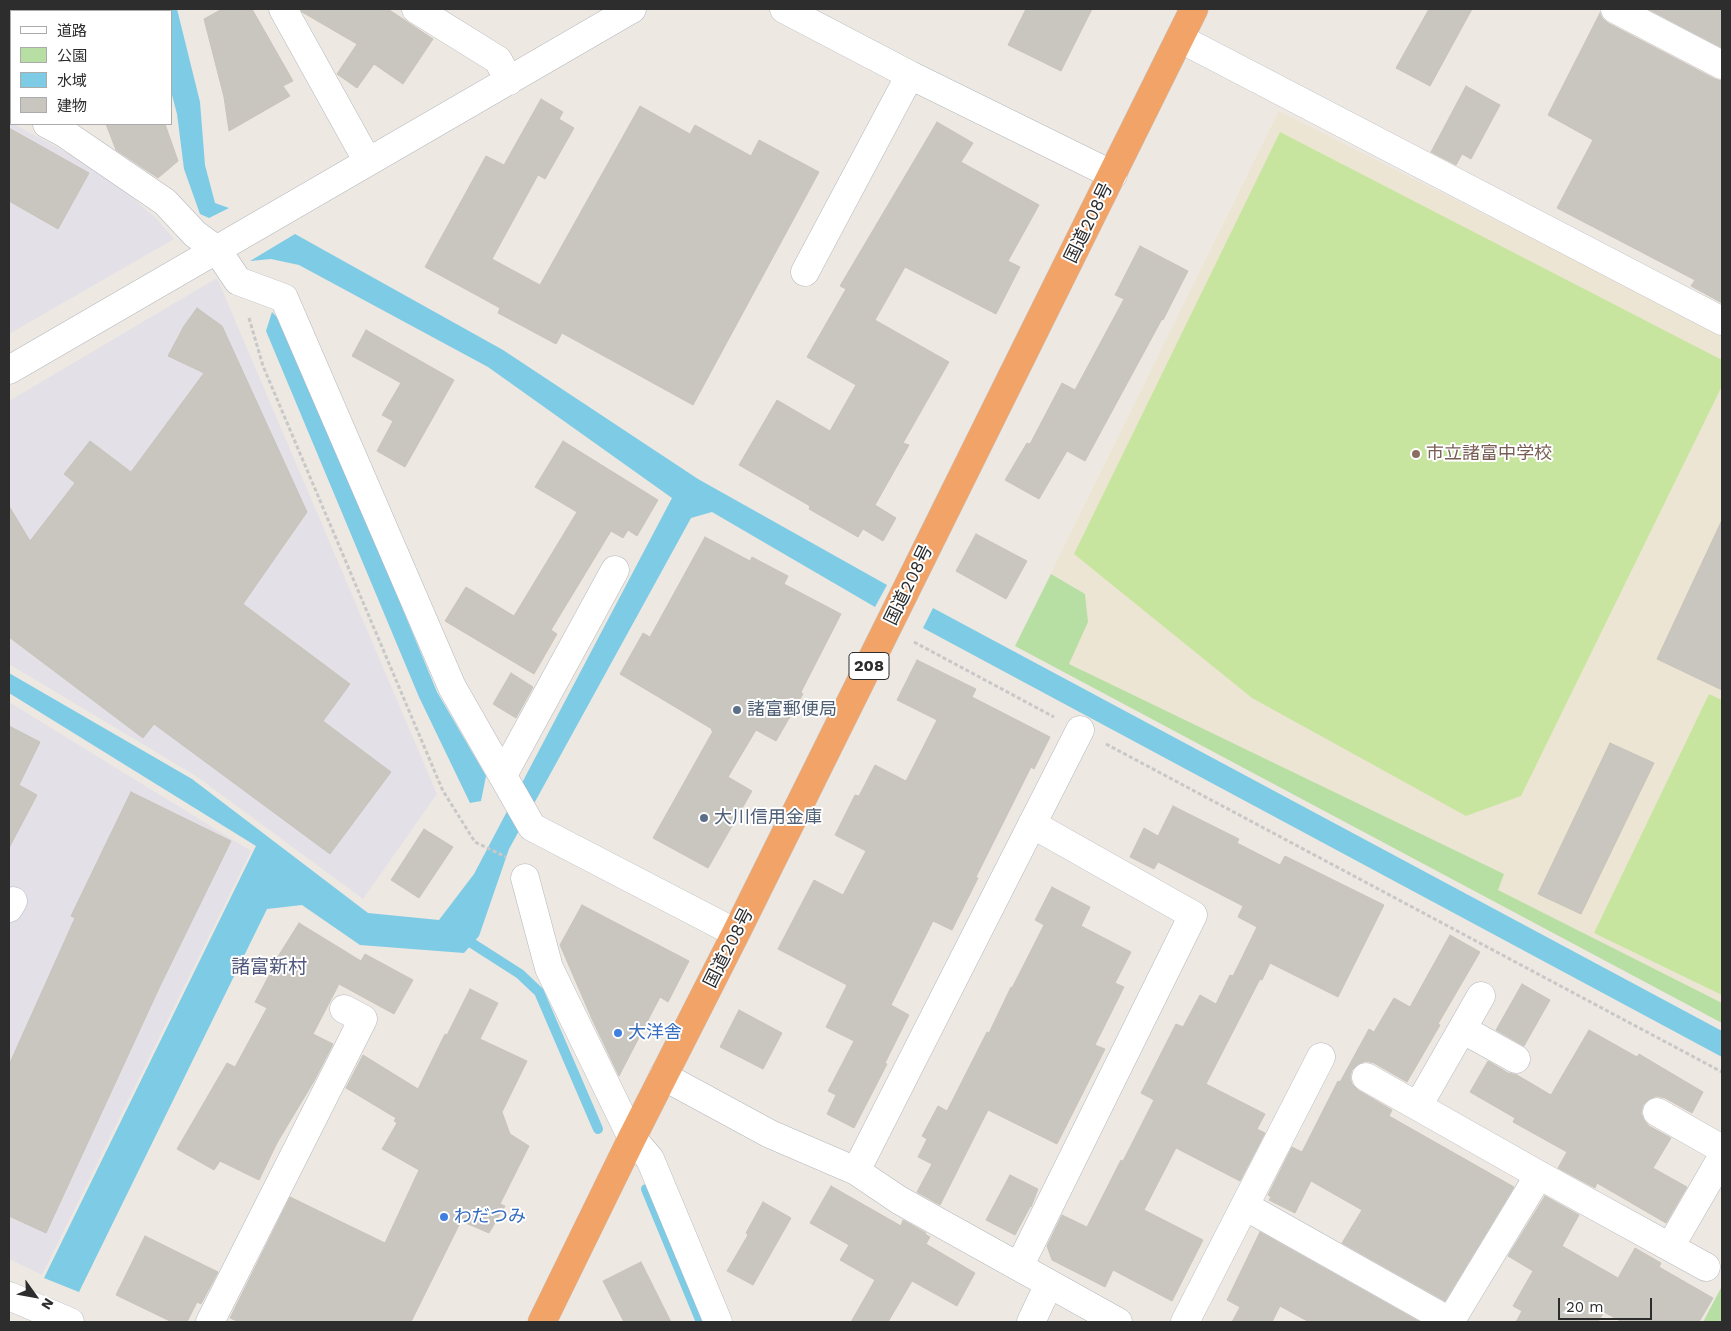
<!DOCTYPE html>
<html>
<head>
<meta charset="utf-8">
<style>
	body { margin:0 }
	#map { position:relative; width:1731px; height:1331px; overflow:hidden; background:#ede8e1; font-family:"Work Sans","Noto Sans JP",sans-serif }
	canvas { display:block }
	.frame { position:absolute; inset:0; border:10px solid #2d2d2d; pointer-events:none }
	.legend { position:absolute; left:10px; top:10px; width:162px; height:115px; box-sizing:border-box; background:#fff; border:1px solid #ababab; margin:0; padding:6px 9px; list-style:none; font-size:15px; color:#2d2d2d }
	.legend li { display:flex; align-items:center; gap:10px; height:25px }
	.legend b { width:25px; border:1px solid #ababab }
	.north { position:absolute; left:10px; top:1271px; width:50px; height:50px; -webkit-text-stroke:4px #fff; paint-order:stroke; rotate:122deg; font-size:14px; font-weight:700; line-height:20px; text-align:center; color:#2d2d2d }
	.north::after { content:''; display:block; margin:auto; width:18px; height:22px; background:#2d2d2d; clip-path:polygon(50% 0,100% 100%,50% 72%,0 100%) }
	.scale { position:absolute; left:1558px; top:1298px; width:94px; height:22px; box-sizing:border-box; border:2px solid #2d2d2d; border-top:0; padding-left:6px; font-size:15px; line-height:18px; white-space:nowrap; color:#2d2d2d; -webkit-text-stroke:4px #fff; paint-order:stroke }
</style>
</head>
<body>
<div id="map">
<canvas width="1731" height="1331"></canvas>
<div class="frame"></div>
<ul class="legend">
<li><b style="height:6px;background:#fff"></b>道路</li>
<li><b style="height:14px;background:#b7dfa3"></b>公園</li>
<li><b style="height:14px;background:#7ecbe6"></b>水域</li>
<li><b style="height:14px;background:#c9c6bf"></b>建物</li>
</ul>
<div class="north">N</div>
<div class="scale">20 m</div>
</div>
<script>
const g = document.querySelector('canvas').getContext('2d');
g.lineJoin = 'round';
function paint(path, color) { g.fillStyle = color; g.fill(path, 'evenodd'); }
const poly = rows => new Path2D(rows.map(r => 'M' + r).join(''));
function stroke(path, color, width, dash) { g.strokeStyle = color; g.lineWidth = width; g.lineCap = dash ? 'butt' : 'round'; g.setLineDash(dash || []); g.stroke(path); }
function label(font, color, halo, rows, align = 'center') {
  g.font = font + ' "Work Sans","Noto Sans JP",sans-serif'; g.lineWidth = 4; g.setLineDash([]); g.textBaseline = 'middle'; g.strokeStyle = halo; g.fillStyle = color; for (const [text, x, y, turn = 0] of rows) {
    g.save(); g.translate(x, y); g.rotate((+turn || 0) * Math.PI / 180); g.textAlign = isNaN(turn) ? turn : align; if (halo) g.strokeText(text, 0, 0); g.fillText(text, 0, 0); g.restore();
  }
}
paint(poly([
	[9,121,11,124,14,124,102,172,157,219,174,239,9,334],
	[217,278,437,794,363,899,196,776,9,664,9,401],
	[9,702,251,851,42,1275,9,1259]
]), '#e3e1e7');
paint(poly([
	[1279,111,1722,334,1722,1023,1015,646]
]), '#ede5d3');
paint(poly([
	[1051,574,1085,594,1088,622,1069,664,1504,874,1498,890,1722,1003,1722,1023,1015,646],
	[1722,1286,1722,1322,1703,1322]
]), '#b7dfa3');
paint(poly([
	[1280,132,1722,360,1722,386,1521,796,1466,816,1252,698,1074,554],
	[1709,694,1722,700,1722,995,1594,933]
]), '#c8e5a0');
paint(poly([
	[150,9,177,9,200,102,205,165,215,203,229,208,209,218,200,214,184,169,177,114,171,91,171,11,151,11],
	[295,234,503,350,698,479,887,585,875,607,712,512,691,518,509,849,479,936,464,953,360,945,302,905,267,909,79,1292,44,1278,256,846,9,693,9,673,192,779,368,913,439,920,474,874,672,498,488,367,299,265,271,259,250,261],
	[272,312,286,327,437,692,486,776,481,801,470,803,419,697,266,331],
	[933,608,1722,1031,1722,1057,923,628]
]), '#7ecbe6');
stroke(poly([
	[470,942,520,974,539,992,598,1129],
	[646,1189,701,1322]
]), '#7ecbe6', 10);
const building = poly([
	[222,9,252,9,293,81,283,86,290,96,229,131,224,97,204,19,222,9],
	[301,9,388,9,433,39,403,84,374,64,357,88,337,74,357,44,302,12,301,9],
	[1026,9,1092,9,1061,71,1008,45,1026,9],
	[1429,9,1472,9,1430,86,1396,68,1429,9],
	[1648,9,1722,9,1722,48,1648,9],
	[1600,13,1602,18,1608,23,1715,79,1722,81,1722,303,1691,286,1695,280,1557,208,1593,140,1548,115,1600,13],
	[1466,86,1500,105,1471,159,1462,154,1456,165,1431,152,1466,86],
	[541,99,563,112,559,119,574,128,545,179,538,175,492,259,540,285,640,106,690,134,695,125,751,156,759,140,819,172,693,405,562,333,556,344,498,313,500,308,425,267,486,156,504,165,541,99],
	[937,122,973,143,961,162,1039,205,1008,261,1020,267,996,314,905,267,875,320,949,362,903,443,909,445,875,505,896,518,883,541,863,529,858,537,809,509,810,506,739,465,777,400,830,431,856,385,807,357,846,289,840,286,937,122],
	[106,124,165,124,178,161,158,178,116,150,106,124],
	[9,128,89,173,58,229,9,201,9,128],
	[1140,246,1188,271,1163,320,1162,319,1085,461,1067,451,1039,499,1005,480,1027,443,1030,444,1062,383,1075,390,1124,299,1115,295,1140,246],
	[197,308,222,326,307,512,243,604,350,684,323,721,391,772,330,854,154,724,143,738,9,637,9,506,30,541,75,483,64,474,90,441,131,472,204,373,168,356,184,326,197,308],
	[366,330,454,380,405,467,377,451,393,421,382,415,401,383,352,356,366,330],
	[563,441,658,500,637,536,628,530,623,538,611,531,551,630,557,634,534,674,445,621,466,587,514,616,577,512,535,487,563,441],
	[1722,520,1722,690,1657,659,1722,520],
	[976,534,1027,561,1006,599,956,571,976,534],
	[705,537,750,561,752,557,788,576,784,584,841,614,801,692,803,694,776,741,756,730,728,777,752,791,708,868,653,838,713,731,711,730,712,729,620,674,643,633,650,637,705,537],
	[917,660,976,689,972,697,1050,737,1034,769,1031,767,976,877,978,878,952,930,933,921,891,1005,909,1015,885,1063,887,1064,854,1128,827,1114,836,1095,828,1091,854,1041,826,1027,847,985,778,949,814,880,843,895,866,851,835,835,855,795,859,796,875,765,906,781,937,720,897,700,917,660],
	[511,673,533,687,516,718,493,704,511,673],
	[9,726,40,742,19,785,37,795,9,848,9,726],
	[1610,743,1654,763,1581,914,1538,894,1610,743],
	[131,792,231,841,160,986,46,1233,9,1216,9,1065,75,918,71,916,131,792],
	[1173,806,1239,839,1237,843,1280,865,1285,856,1384,905,1338,997,1270,963,1262,980,1260,979,1206,1084,1265,1114,1257,1129,1265,1133,1240,1181,1176,1148,1144,1210,1203,1240,1172,1301,1113,1270,1105,1287,1052,1260,1047,1246,1062,1215,1087,1227,1121,1160,1123,1161,1154,1100,1141,1093,1176,1024,1183,1027,1200,995,1216,1004,1230,975,1233,976,1257,927,1238,917,1243,906,1158,862,1154,869,1130,857,1144,828,1158,836,1173,806],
	[424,829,453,847,419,898,391,880,424,829],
	[1052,887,1090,907,1081,926,1131,952,1115,983,1124,987,1095,1045,1105,1049,1057,1144,988,1110,940,1205,917,1192,932,1164,918,1157,927,1139,922,1136,938,1106,947,1111,987,1032,989,1033,1011,987,1012,988,1044,925,1035,920,1052,887],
	[582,905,689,961,668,1002,660,997,619,1076,592,1019,560,945,582,905],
	[299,923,361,961,365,954,413,980,394,1014,339,984,313,1034,333,1044,314,1081,277,1143,259,1180,220,1161,214,1170,177,1149,227,1063,235,1067,267,1008,255,1002,274,966,272,966,299,923],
	[1450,935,1480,952,1438,1024,1440,1025,1407,1082,1374,1063,1366,1061,1358,1064,1352,1070,1350,1077,1352,1084,1358,1090,1392,1110,1389,1116,1514,1187,1445,1301,1342,1243,1362,1210,1311,1181,1295,1213,1269,1200,1271,1197,1268,1195,1292,1147,1302,1152,1338,1081,1340,1082,1369,1029,1374,1032,1394,998,1410,1007,1450,935],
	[1522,984,1550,1000,1524,1046,1496,1030,1522,984],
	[470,989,498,1003,480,1039,527,1061,502,1112,510,1134,529,1146,500,1204,505,1206,489,1233,461,1221,411,1322,239,1322,230,1318,290,1197,385,1243,419,1170,382,1149,397,1123,394,1121,396,1118,346,1088,363,1055,418,1089,445,1034,447,1035,470,989],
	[739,1010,782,1033,763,1069,720,1047,739,1010],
	[1589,1030,1637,1057,1639,1054,1703,1092,1692,1113,1665,1098,1657,1096,1649,1099,1643,1105,1641,1113,1644,1120,1649,1126,1671,1138,1653,1168,1687,1187,1666,1223,1597,1183,1595,1188,1558,1168,1567,1152,1513,1122,1515,1118,1470,1092,1488,1061,1508,1073,1517,1075,1551,1095,1589,1030],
	[1010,1175,1038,1189,1031,1207,1031,1205,1015,1235,986,1220,1010,1175],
	[831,1186,901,1226,903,1220,926,1233,925,1234,930,1237,926,1244,975,1273,957,1306,912,1281,888,1322,851,1322,875,1280,840,1260,849,1245,810,1223,831,1186],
	[1545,1196,1579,1215,1562,1246,1618,1278,1635,1248,1661,1263,1659,1267,1713,1298,1699,1322,1622,1322,1604,1312,1598,1322,1516,1322,1522,1311,1513,1306,1533,1271,1508,1256,1545,1196],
	[763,1202,791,1218,753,1285,727,1271,748,1235,746,1233,763,1202],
	[1260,1232,1420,1322,1309,1322,1280,1306,1272,1322,1232,1322,1240,1307,1227,1300,1260,1232],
	[145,1236,218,1272,201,1304,197,1302,187,1322,172,1322,116,1295,145,1236],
	[641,1262,671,1322,624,1322,603,1281,641,1262]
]);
paint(building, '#c9c6bf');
stroke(building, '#c9c4bb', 1);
const minor = poly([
	[283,9,368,162],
	[416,9,498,60,509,81],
	[784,9,910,75,1113,175],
	[1615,9,1722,65],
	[1181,39,1722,321],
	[9,103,11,105],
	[47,124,64,133,165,202,195,234,217,250,238,281,284,298,452,687,532,827,736,933],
	[805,272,910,75],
	[9,370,632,9],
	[503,775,615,570],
	[525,878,549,968,632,1138,650,1159,718,1322],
	[9,908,13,901],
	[1462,1029,1516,1059],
	[663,1076,770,1134,856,1171,899,1200,1118,1322],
	[1366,1077,1539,1175,1706,1267],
	[1418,1106,1481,996],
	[1657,1112,1722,1149],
	[856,1171,1080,730],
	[1245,1206,1451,1322],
	[1670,1247,1722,1157],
	[1019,1267,1193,915,1032,824],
	[9,1296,70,1322],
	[210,1322,363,1019,344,1009],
	[1031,1322,1049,1284],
	[1185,1322,1321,1057],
	[1450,1322,1539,1175]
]);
const highway = poly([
	[542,1322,632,1138,736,933,1194,9]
]);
stroke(minor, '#b5b7bf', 29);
stroke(highway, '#c8c8c8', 29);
stroke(poly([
	[249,318,263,366,443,791,475,842,506,857],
	[914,642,1054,717],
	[1106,744,1722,1072]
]), '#c8c8c8', 3, [4, 2.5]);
stroke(minor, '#fff', 28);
stroke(highway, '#f2a368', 28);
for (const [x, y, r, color] of [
	[1416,454,5,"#8d6e63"],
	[737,710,5,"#5c6f8a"],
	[704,818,5,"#5c6f8a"],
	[618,1033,5,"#3f7fe0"],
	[444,1217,5,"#3f7fe0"]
]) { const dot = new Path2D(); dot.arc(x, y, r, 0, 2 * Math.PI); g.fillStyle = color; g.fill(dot); stroke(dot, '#fff', 2); }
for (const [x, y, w] of [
	[869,666,40]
]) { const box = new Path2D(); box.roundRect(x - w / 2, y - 13.5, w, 27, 4); g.fillStyle = '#fff'; g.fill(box); stroke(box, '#2d2d2d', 1); }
label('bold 16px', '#2d2d2d', null, [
	["208",869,666]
]);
label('18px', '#2d2d2d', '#fff', [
	["国道208号",1089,223,-64],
	["国道208号",909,585,-64],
	["国道208号",729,948,-63]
]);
label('18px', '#785e54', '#fff', [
	["市立諸富中学校",1426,454]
], 'left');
label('18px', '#4e5e75', '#fff', [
	["諸富郵便局",747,710],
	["大川信用金庫",714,818]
], 'left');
label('18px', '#366cbe', '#fff', [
	["大洋舎",628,1033],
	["わだつみ",454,1217]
], 'left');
label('19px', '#51587b', '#fff', [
	["諸富新村",269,967]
]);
</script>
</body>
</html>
